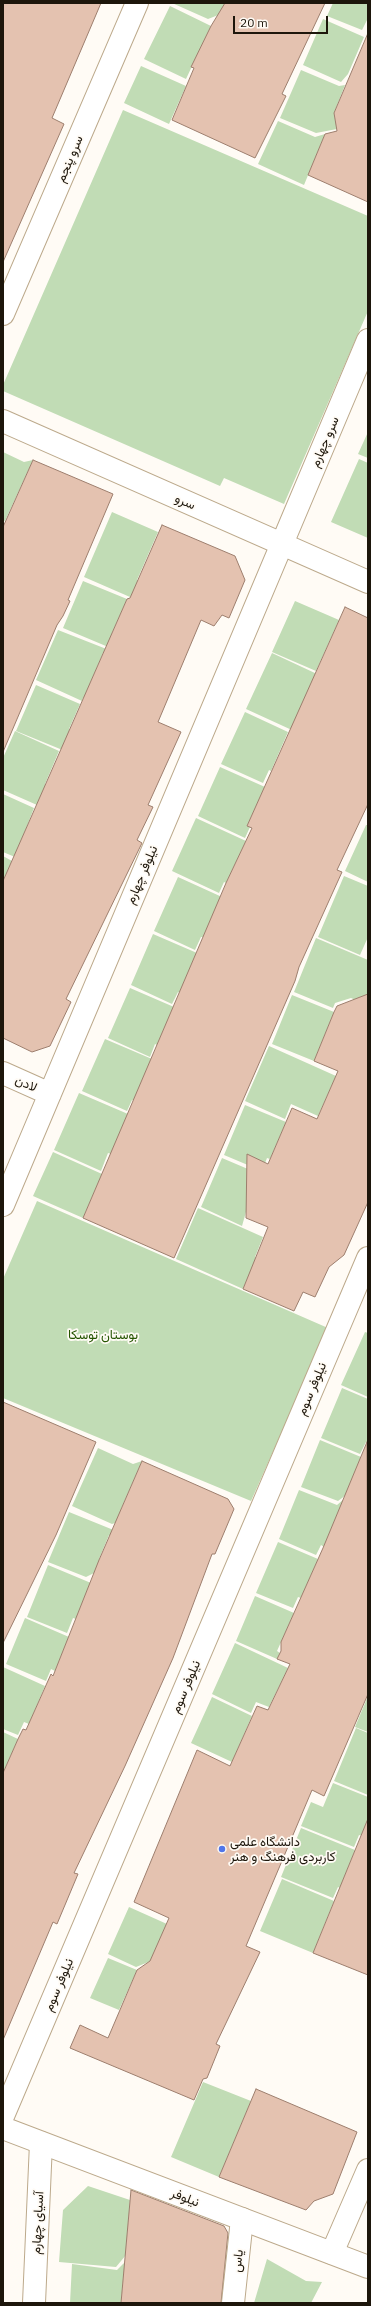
<!DOCTYPE html>
<html>
<head>
<meta charset="utf-8">
<style>
	body { margin:0 }
	#map { position:relative; width:371px; height:2306px; overflow:hidden; background:#fffbf5; font-family:"IBM Plex Sans",sans-serif }
	canvas { display:block }
	.frame { position:absolute; inset:0; border:4px solid #1d160b; pointer-events:none }
	.scale { position:absolute; left:233px; top:16px; width:95px; height:18px; box-sizing:border-box; border:2px solid #1d160b; border-top:0; padding-left:5px; font-size:12px; line-height:14px; white-space:nowrap; color:#1d160b; -webkit-text-stroke:3px #fffbf5; paint-order:stroke }
</style>
</head>
<body>
<div id="map">
<canvas width="371" height="2306"></canvas>
<div class="frame"></div>
<div class="scale">20 m</div>
</div>
<script>
const g = document.querySelector('canvas').getContext('2d');
g.lineJoin = 'round';
function paint(path, color) { g.fillStyle = color; g.fill(path, 'evenodd'); }
const poly = rows => new Path2D(rows.map(r => 'M' + r).join(''));
function stroke(path, color, width, dash) { g.strokeStyle = color; g.lineWidth = width; g.lineCap = dash ? 'butt' : 'round'; g.setLineDash(dash || []); g.stroke(path); }
function label(font, color, halo, rows, align = 'center') {
  g.font = font + ' "IBM Plex Sans",Vazirmatn,sans-serif'; g.lineWidth = 3.5; g.setLineDash([]); g.textBaseline = 'middle'; g.strokeStyle = halo; g.fillStyle = color; for (const [text, x, y, turn = 0] of rows) {
    g.save(); g.translate(x, y); g.rotate((+turn || 0) * Math.PI / 180); g.textAlign = isNaN(turn) ? turn : align; if (halo) g.strokeText(text, 0, 0); g.fillText(text, 0, 0); g.restore();
  }
}
paint(poly([
	[172,3,225,3,221,14,208,19],
	[333,3,368,3,368,18,362,30,327,16],
	[170,6,211,26,186,79,144,59],
	[323,19,364,37,348,74,341,82,303,65],
	[141,66,186,86,169,124,124,103],
	[301,70,339,86,345,85,334,113,337,129,316,133,280,118],
	[123,110,368,216,368,311,284,504,224,478,220,486,3,391,3,385],
	[278,121,315,137,325,134,304,185,258,164],
	[368,432,368,458,358,454],
	[3,452,24,462,33,460,5,521,3,520],
	[359,459,368,463,368,538,331,522],
	[112,512,158,532,137,580,146,585,130,597,84,577],
	[83,581,127,599,112,633,113,649,63,628],
	[295,601,339,620,316,671,272,652],
	[58,630,109,650,103,653,90,684,97,694,83,698,82,701,36,680],
	[272,653,317,674,294,731,246,709],
	[36,685,80,704,69,729,74,743,65,751,16,731],
	[245,712,288,732,271,771,269,770,263,783,221,764],
	[15,731,59,751,45,784,51,787,37,805,3,790,3,758],
	[220,767,265,787,247,826,250,827,245,838,198,816],
	[3,794,34,808,15,857,3,852],
	[196,818,246,841,226,883,224,882,219,893,172,871],
	[366,825,368,825,368,882,345,871],
	[3,856,12,861,3,881],
	[344,876,368,886,368,937,360,955,318,937],
	[178,877,222,897,204,937,201,937,195,950,154,931],
	[153,934,197,953,180,993,178,992,172,1004,131,985],
	[316,938,368,960,367,1005,351,998,335,1003,333,1008,294,992],
	[130,988,174,1007,157,1045,155,1044,150,1057,108,1038],
	[292,995,334,1012,314,1061,272,1044],
	[105,1039,152,1059,134,1101,132,1100,127,1111,82,1091],
	[269,1046,336,1076,318,1116,291,1104,285,1119,245,1101],
	[79,1093,128,1114,111,1154,108,1153,101,1171,54,1150],
	[245,1105,286,1122,270,1159,267,1158,262,1171,224,1155],
	[53,1152,102,1174,83,1218,33,1196],
	[222,1158,262,1175,246,1212,242,1226,201,1207],
	[37,1201,328,1328,251,1501,3,1398,3,1279],
	[198,1208,263,1237,255,1257,258,1259,254,1280,248,1277,243,1289,176,1259],
	[365,1332,368,1333,368,1397,341,1385],
	[342,1388,368,1399,368,1443,366,1442,360,1454,321,1438],
	[320,1440,361,1457,346,1495,338,1501,301,1487],
	[98,1448,133,1464,142,1461,121,1509,124,1520,112,1524,72,1506],
	[299,1490,337,1505,344,1499,324,1547,321,1545,316,1555,279,1539],
	[69,1512,116,1531,114,1537,109,1535,99,1559,104,1568,86,1577,48,1562],
	[278,1542,318,1559,301,1598,298,1597,293,1608,256,1593],
	[48,1565,91,1583,76,1619,73,1618,67,1633,27,1617],
	[255,1596,294,1613,277,1651,280,1653,277,1659,236,1641],
	[25,1618,69,1637,55,1671,51,1669,46,1681,6,1664],
	[235,1643,288,1668,269,1707,256,1702,251,1713,212,1694],
	[3,1667,45,1686,29,1724,24,1722,18,1735,3,1729],
	[368,1696,368,1732,355,1727],
	[212,1697,252,1716,232,1762,191,1743],
	[356,1728,368,1733,368,1795,334,1781],
	[3,1732,18,1739,3,1773],
	[333,1783,368,1797,368,1827,364,1836,359,1835,354,1847,301,1826,311,1802,323,1807],
	[301,1828,355,1850,340,1888,338,1887,333,1898,281,1877],
	[282,1879,334,1901,313,1953,260,1931],
	[129,1907,167,1924,151,1961,136,1967,108,1954],
	[108,1958,137,1970,119,2010,90,1998],
	[203,2082,251,2101,219,2177,171,2157],
	[88,2186,130,2200,126,2255,116,2267,59,2262,63,2210],
	[267,2259,306,2281,322,2282,311,2303,254,2303],
	[125,2262,121,2303,70,2303,72,2264,117,2270]
]), '#c1dcb5');
const building = poly([
	[3,3,101,3,52,118,64,124,3,262,3,3],
	[225,3,325,3,282,94,286,96,255,158,172,120,194,68,191,67,211,26,225,3],
	[368,33,368,202,308,175,325,134,337,131,334,113,368,33],
	[33,460,113,494,68,600,70,601,63,616,57,625,3,752,3,527,33,460],
	[162,525,235,556,245,580,229,618,222,615,214,626,201,620,158,722,181,732,148,805,153,807,137,840,142,843,66,999,71,1002,50,1046,32,1052,3,1038,3,881,127,599,130,598,162,525],
	[345,607,368,618,368,804,337,870,342,872,299,967,295,981,174,1258,83,1218,226,883,252,828,247,826,345,607],
	[368,994,368,1202,344,1255,329,1267,315,1297,303,1292,294,1311,243,1289,268,1227,246,1218,247,1154,268,1164,292,1108,317,1119,338,1071,314,1061,334,1012,337,1006,368,994],
	[3,1402,96,1442,56,1535,3,1643,3,1402],
	[367,1442,368,1694,324,1796,312,1790,246,1946,260,1952,216,2044,220,2046,207,2078,203,2079,194,2100,70,2048,80,2025,108,2038,137,1970,150,1961,169,1918,134,1902,197,1750,230,1766,257,1706,268,1710,290,1664,277,1659,281,1651,281,1642,323,1548,367,1442],
	[142,1461,228,1499,234,1509,215,1554,212,1554,173,1658,125,1766,74,1873,78,1874,57,1924,53,1922,3,2040,3,1773,18,1739,23,1729,26,1730,51,1674,53,1676,99,1560,142,1461],
	[367,1821,368,1821,368,1975,313,1953,367,1821],
	[256,2089,357,2132,333,2194,314,2201,306,2210,219,2177,256,2089],
	[131,2190,224,2226,228,2233,221,2303,121,2303,131,2190]
]);
paint(building, '#e4c2b0');
stroke(building, '#9d7e6d', 1);
const minor = poly([
	[3,314,137,3],
	[3,1073,50,1094],
	[3,1205,368,340],
	[3,2116,368,1258],
	[332,2253,368,2170],
	[34,2303,41,2143],
	[233,2303,242,2219]
]);
const tertiary = poly([
	[3,421,368,582],
	[3,2128,368,2267]
]);
stroke(minor, '#bca98b', 24);
stroke(tertiary, '#bca98b', 24);
stroke(minor, '#fff', 22);
stroke(tertiary, '#fff', 22);
for (const [x, y, r, color] of [
	[222,1849,4,"#5176ea"]
]) { const dot = new Path2D(); dot.arc(x, y, r, 0, 2 * Math.PI); g.fillStyle = color; g.fill(dot); stroke(dot, '#fffbf5', 1.5); }
label('13px', '#1d160b', '#fffbf5', [
	["سرو پنجم",70,159,-67],
	["سرو چهارم",325,442,-67],
	["سرو",185,502,24],
	["نیلوفر چهارم",142,875,-67],
	["لادن",26,1084,24],
	["نیلوفر سوم",312,1389,-67],
	["نیلوفر سوم",186,1687,-67],
	["نیلوفر سوم",59,1985,-67],
	["نیلوفر",185,2198,21],
	["آسیای چهارم",38,2223,-87],
	["یاس",238,2261,-84]
]);
label('13px', '#255500', '#fffbf5', [
	["بوستان توسکا",103,1335]
]);
label('13px', '#1d160b', '#fffbf5', [
	["دانشگاه علمی",230,1842],
	["کاربردی فرهنگ و هنر",230,1857]
], 'left');
</script>
</body>
</html>
